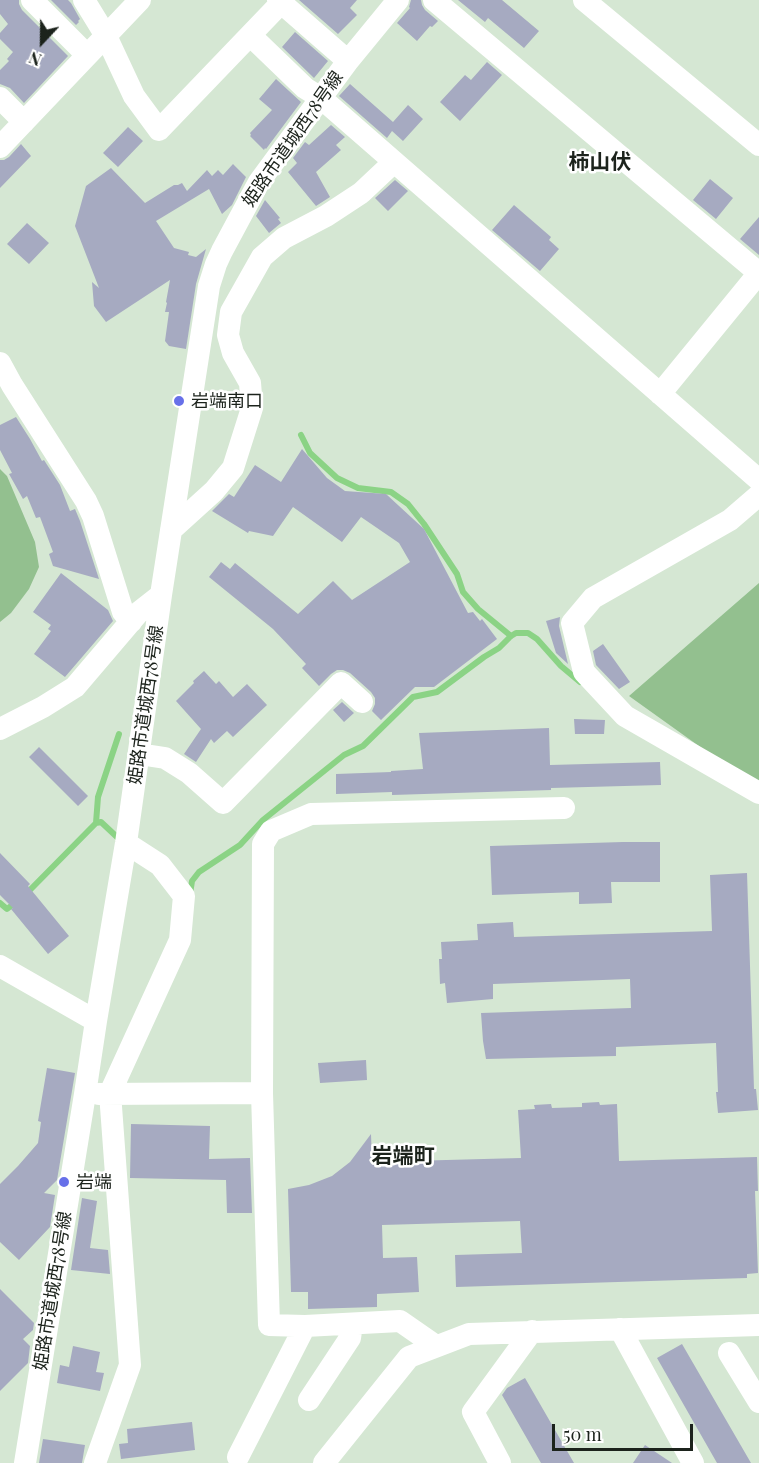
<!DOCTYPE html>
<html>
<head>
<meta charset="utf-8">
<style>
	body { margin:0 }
	#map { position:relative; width:759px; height:1463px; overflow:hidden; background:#d5e7d3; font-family:"Playfair Display",serif }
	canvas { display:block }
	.north { position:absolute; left:12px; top:12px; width:60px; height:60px; -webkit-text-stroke:4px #fff; paint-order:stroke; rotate:202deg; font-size:16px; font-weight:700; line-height:24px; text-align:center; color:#1c231c }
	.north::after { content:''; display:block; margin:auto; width:21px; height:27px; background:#1c231c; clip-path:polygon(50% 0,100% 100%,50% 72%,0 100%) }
	.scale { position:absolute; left:552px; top:1424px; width:141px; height:27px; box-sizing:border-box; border:3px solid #1c231c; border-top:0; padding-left:8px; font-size:18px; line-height:21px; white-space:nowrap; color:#1c231c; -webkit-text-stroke:4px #fff; paint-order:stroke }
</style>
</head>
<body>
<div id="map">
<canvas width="759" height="1463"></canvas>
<div class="north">N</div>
<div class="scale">50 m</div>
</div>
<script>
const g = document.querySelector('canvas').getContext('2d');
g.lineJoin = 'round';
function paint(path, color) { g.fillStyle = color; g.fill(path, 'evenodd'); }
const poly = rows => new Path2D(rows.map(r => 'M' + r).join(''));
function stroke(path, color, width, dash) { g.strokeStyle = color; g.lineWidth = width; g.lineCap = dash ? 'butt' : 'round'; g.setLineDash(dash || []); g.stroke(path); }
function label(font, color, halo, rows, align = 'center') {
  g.font = font + ' "Playfair Display","Noto Sans JP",serif'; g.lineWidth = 5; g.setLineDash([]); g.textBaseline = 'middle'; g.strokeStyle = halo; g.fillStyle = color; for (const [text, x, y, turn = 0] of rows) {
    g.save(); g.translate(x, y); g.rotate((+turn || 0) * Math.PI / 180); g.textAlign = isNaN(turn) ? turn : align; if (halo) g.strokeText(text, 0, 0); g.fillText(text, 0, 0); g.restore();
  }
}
paint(poly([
	[0,469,7,476,35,542,39,567,29,589,11,613,0,622],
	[759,583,759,789,629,696]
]), '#93c08f');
stroke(poly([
	[301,435,310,453,337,478,358,488,391,492,408,504,424,524,457,574,463,592,478,609,511,636],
	[96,823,98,797,119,734],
	[26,894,96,823,101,822,117,837],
	[190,894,192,881,199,872,240,845,263,820,344,755,363,746,413,697,437,692,484,657,499,648,511,636,516,633,528,633,537,639,561,666,580,682],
	[0,903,7,909,16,902]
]), '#8bd385', 6);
paint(poly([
	[0,0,19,0,19,4,22,10,68,56,24,103,10,88,0,84,0,70,9,61,7,59,13,52,0,39,0,33,8,24,0,14],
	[51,0,68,0,71,3,80,19,78,21,79,22,76,25],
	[299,0,357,0,350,8,357,15,338,34],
	[411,0,421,0,422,5,425,10,438,21,432,27,430,26,417,41,397,23,410,8,409,7],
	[458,0,502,0,539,31,524,48,488,18,485,22],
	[295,32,328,61,314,78,282,47],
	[487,62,502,75,460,121,440,102,465,75,471,80],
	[276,79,301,102,266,149,265,148,264,150,250,136,251,135,250,133,272,110,259,99],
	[350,84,393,122,408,105,423,119,403,141,392,131,387,138,339,96],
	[331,125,345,137,336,145,341,150,316,172,330,197,316,206,288,172,297,163,293,158,305,142,309,145],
	[128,127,143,141,118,167,103,153],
	[21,144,31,156,0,188,0,160,4,160,9,157],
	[233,164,246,177,232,205,222,214,209,189,156,221,174,248,189,252,188,255,196,257,206,249,196,284,186,349,169,346,165,341,169,312,165,312,167,303,166,302,170,280,106,322,94,306,92,282,99,288,75,226,86,186,111,168,145,203,174,185,178,185,182,183,187,191,207,170,212,176,218,170,223,175],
	[710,179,733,198,716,219,693,200],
	[395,180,408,191,388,211,375,198],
	[265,200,280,218,278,219,281,223,269,233,256,216],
	[514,205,551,237,549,240,559,249,540,271,492,230],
	[759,217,759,255,740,239],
	[27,223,49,243,29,264,7,244],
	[16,417,30,439,42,461,44,460,60,485,70,511,75,509,80,521,99,579,53,566,49,554,53,552,40,517,36,518,27,496,23,499,9,474,12,473,0,450,0,425],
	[302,449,327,478,345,491,386,494,424,529,468,613,473,612,480,621,482,619,497,639,434,687,415,687,381,720,372,711,375,704,375,698,371,692,350,673,343,670,337,670,331,674,319,686,302,668,306,664,273,629,209,577,221,562,230,569,235,563,298,614,333,581,352,600,410,562,399,543,361,517,342,542,293,507,273,536,249,531,248,533,212,511,229,494,234,497,255,465,281,482],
	[61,573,108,610,113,621,65,677,34,654,51,631,48,629,51,625,33,612],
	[560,617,559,626,568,664,556,653,546,621],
	[603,644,630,682,619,689,596,665,593,651],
	[204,671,216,684,219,681,233,697,247,684,267,705,233,737,227,731,214,743,211,739,196,762,184,754,201,729,176,701,194,683,193,681],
	[342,702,354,713,344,722,333,710],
	[574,719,605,720,604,734,575,734],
	[549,728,550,765,660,762,661,785,551,788,551,790,392,795,392,792,336,794,336,774,391,772,391,771,423,769,419,733],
	[39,747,88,796,78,806,29,757],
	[623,842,660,842,660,882,611,882,612,903,579,904,579,892,492,895,490,846],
	[0,853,30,884,28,886,69,936,48,954,11,909,13,908,0,895],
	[747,873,754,1089,756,1089,758,1110,718,1113,716,1092,718,1092,716,1043,616,1047,616,1056,486,1059,483,1041,481,1013,631,1008,630,979,493,984,493,999,447,1003,445,983,440,984,439,959,442,959,441,942,478,940,477,924,513,922,514,937,712,931,710,875],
	[366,1060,367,1080,320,1083,318,1063],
	[47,1068,75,1073,57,1180,44,1193,55,1195,50,1227,19,1260,0,1242,0,1184,18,1166,38,1143,41,1122,38,1121],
	[599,1102,600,1105,617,1104,619,1161,757,1157,758,1191,755,1191,758,1273,747,1274,747,1278,456,1287,455,1255,522,1253,520,1221,382,1225,383,1258,417,1257,419,1292,377,1294,377,1307,308,1309,308,1292,291,1292,288,1189,309,1185,332,1176,350,1162,371,1134,372,1162,521,1158,518,1110,535,1109,534,1105,551,1104,552,1108,582,1107,582,1103],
	[131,1124,210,1126,209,1159,250,1158,252,1213,227,1213,226,1180,130,1178],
	[82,1198,97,1201,90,1248,108,1250,110,1274,71,1270],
	[0,1289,34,1323,33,1330,23,1339,30,1346,28,1363,0,1391],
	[682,1344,751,1463,717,1463,657,1358],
	[73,1346,100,1352,96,1372,104,1373,100,1391,57,1383,60,1365,69,1367],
	[525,1378,574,1463,541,1463,502,1395,507,1388],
	[192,1422,195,1450,121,1459,119,1444,128,1443,127,1429],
	[43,1439,85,1445,82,1463,39,1463],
	[645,1445,672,1463,633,1463]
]), '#a6aac1');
stroke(poly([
	[32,0,87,55],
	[84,0,106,36,134,96,159,130,281,3],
	[278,0,348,61],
	[434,0,759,273],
	[584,0,759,145],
	[251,36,305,88,321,98,759,480],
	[0,98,24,122],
	[0,147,140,0],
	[0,363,12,385,86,501,93,516,123,612,131,622],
	[660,394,759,273],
	[759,495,730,520,593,598,572,623,584,672,625,716,759,793],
	[171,530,214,491,233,468,252,408,250,383,233,353,228,335,231,312,262,257,284,238,326,216,361,193,394,162],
	[0,729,43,707,75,687,138,613,161,595],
	[139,754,165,758,189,773,223,803,341,683,362,702],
	[0,966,96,1021],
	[99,1094,262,1093],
	[620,1329,693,1463],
	[436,1346,400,1321,305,1326,269,1325,262,1093,263,844,271,831,311,814,564,808],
	[729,1353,759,1402],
	[309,1400,350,1338,352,1324],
	[238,1457,305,1326],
	[25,1463,85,1094,96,1021,126,843,161,595,209,286,216,264,222,251,259,182,348,61,398,0],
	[95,1463,130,1365,110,1093,180,940,184,896,160,865,126,843],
	[324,1463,409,1357,469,1334,759,1325],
	[500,1463,473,1412,532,1331]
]), '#fff', 22);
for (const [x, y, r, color] of [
	[179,401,6,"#6770e9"],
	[64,1182,6,"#6770e9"]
]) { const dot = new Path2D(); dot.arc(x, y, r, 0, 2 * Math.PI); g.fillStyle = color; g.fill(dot); stroke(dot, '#fff', 2); }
label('18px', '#1c231c', '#fff', [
	["姫路市道城西78号線",293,139,-55],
	["姫路市道城西78号線",146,705,-82],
	["姫路市道城西78号線",53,1291,-81]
]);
label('18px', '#1c231c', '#fff', [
	["岩端南口",191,401],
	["岩端",76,1182]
], 'left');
label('bold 21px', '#1c231c', '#fff', [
	["柿山伏",600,162],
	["岩端町",403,1156]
]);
</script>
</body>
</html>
